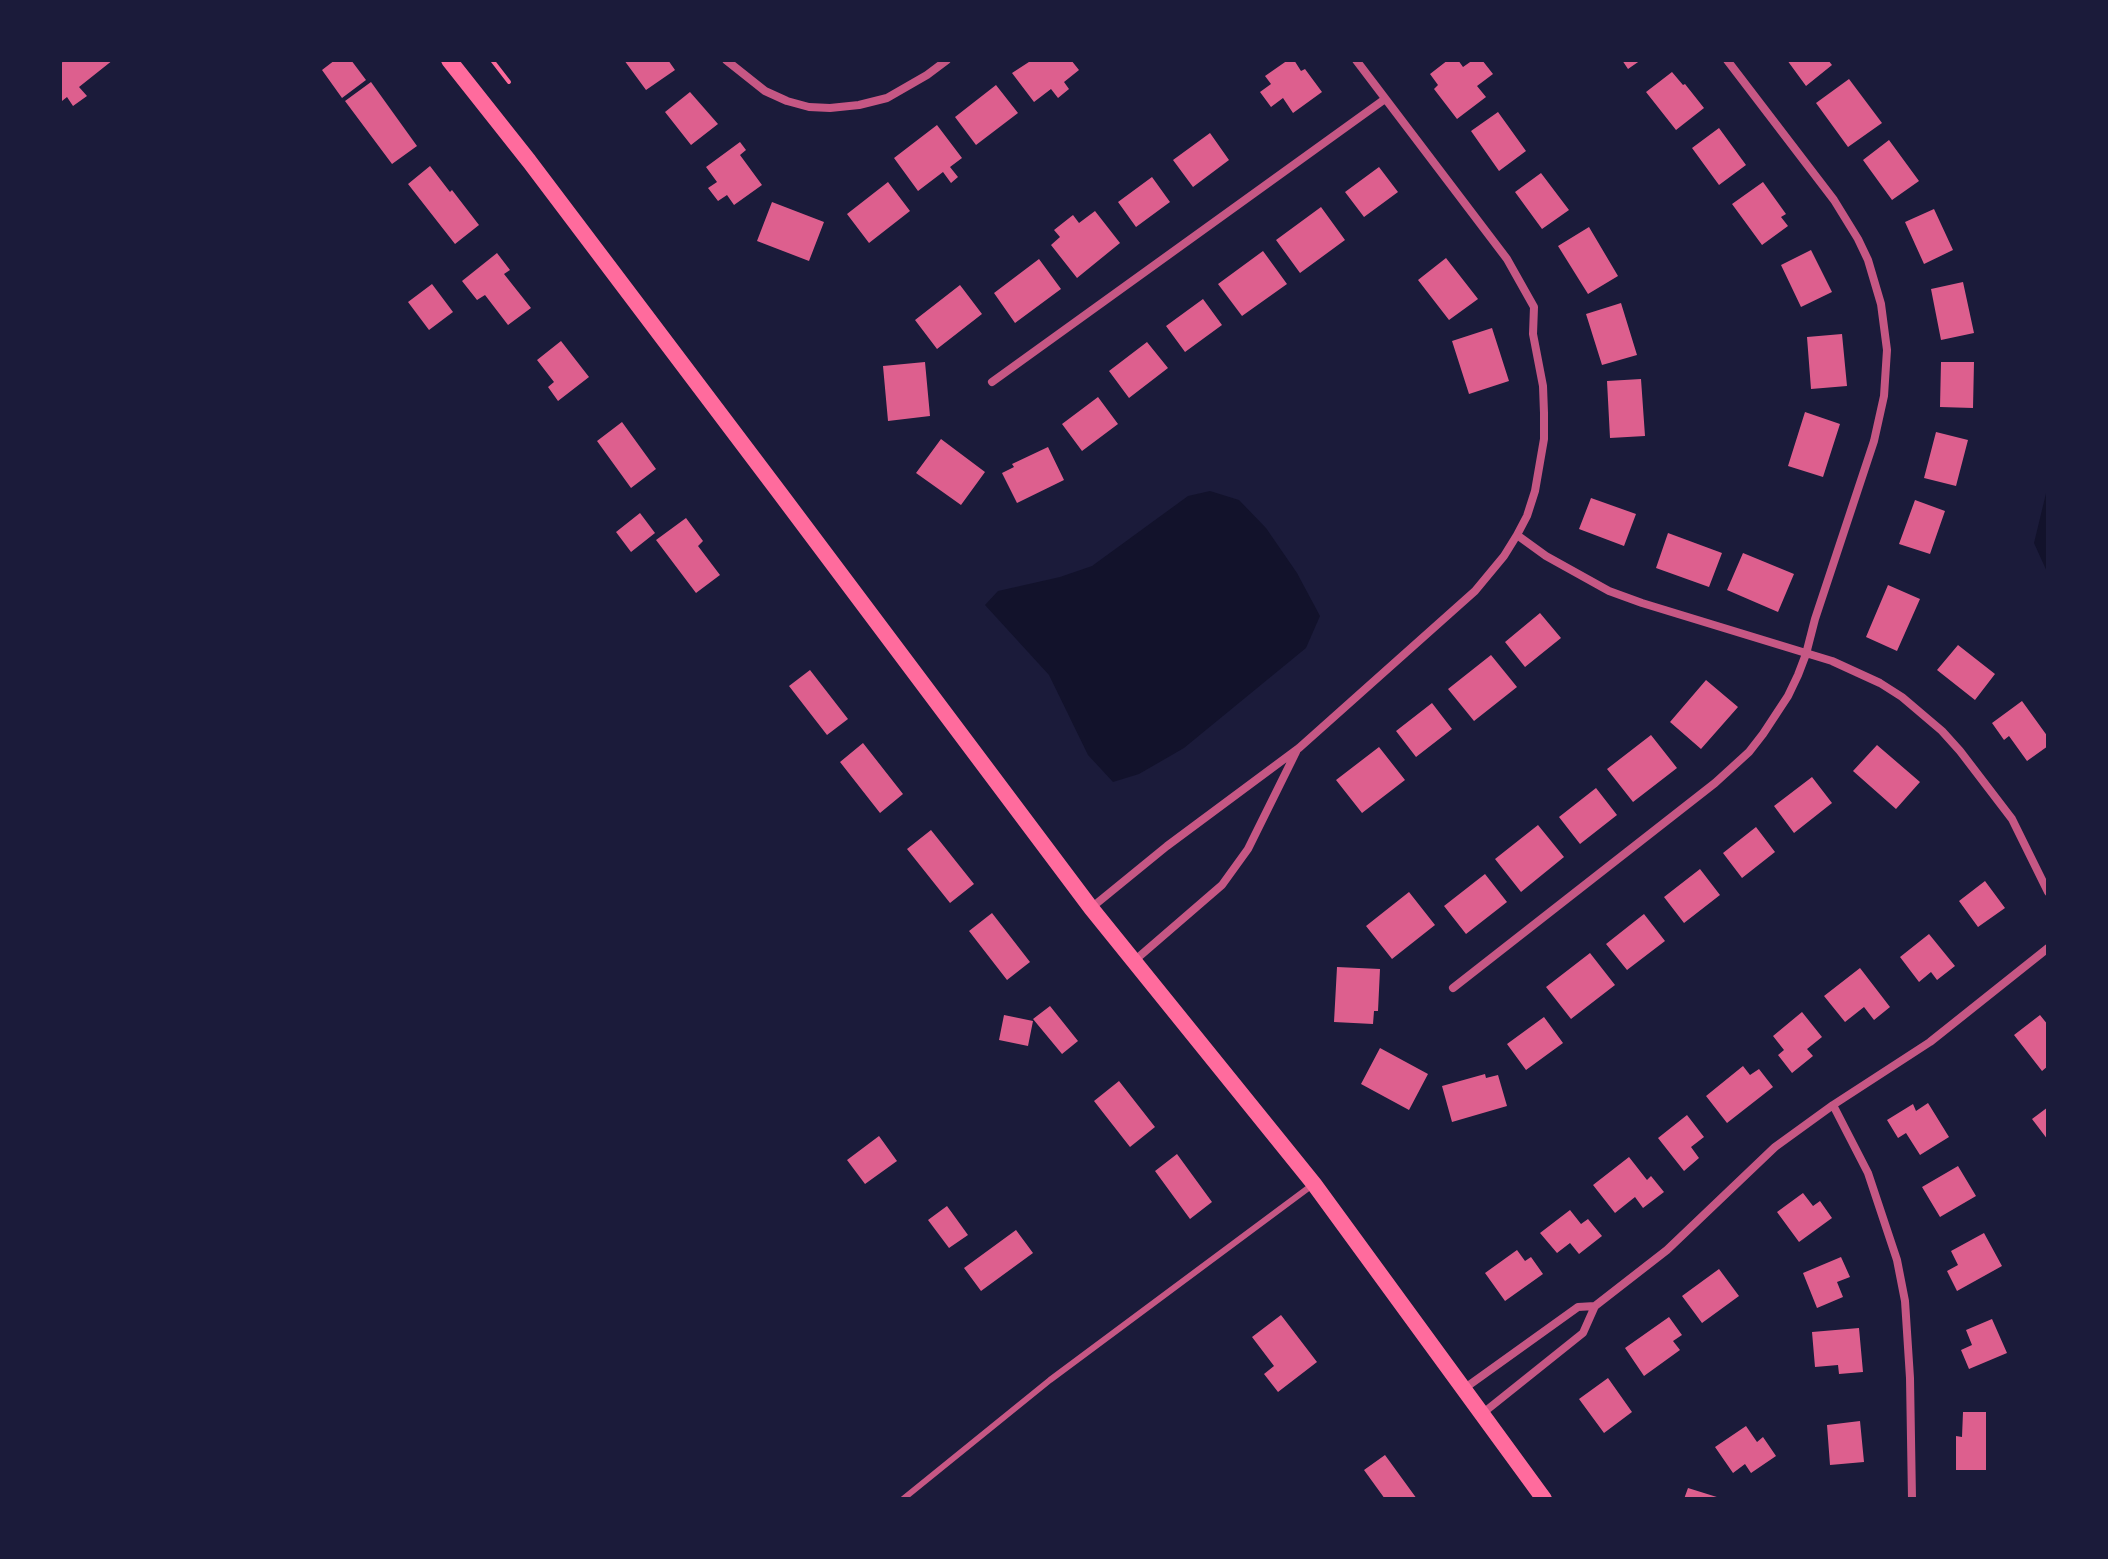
<!DOCTYPE html>
<html>
<head>
<meta charset="utf-8">
<style>
	body { margin:0 }
	#map { position:relative; width:2108px; height:1559px; overflow:hidden; background:#1b1b3a; font-family:Rubik,sans-serif }
	canvas { display:block }
	.frame { position:absolute; inset:0; border:62px solid #1b1b3a; pointer-events:none }
</style>
</head>
<body>
<div id="map">
<canvas width="2108" height="1559"></canvas>
<div class="frame"></div>
</div>
<script>
const g = document.querySelector('canvas').getContext('2d');
g.lineJoin = 'round';
function paint(path, color) { g.fillStyle = color; g.fill(path, 'evenodd'); }
const poly = rows => new Path2D(rows.map(r => 'M' + r).join(''));
function stroke(path, color, width, dash) { g.strokeStyle = color; g.lineWidth = width; g.lineCap = dash ? 'butt' : 'round'; g.setLineDash(dash || []); g.stroke(path); }
paint(poly([
	[2048,485,2048,574,2034,543],
	[1210,491,1239,500,1266,528,1297,573,1320,616,1306,648,1184,748,1139,774,1113,782,1088,755,1049,675,985,605,998,591,1060,577,1092,566,1188,496]
]), '#12122b');
paint(poly([
	[65,60,113,60,79,87,87,96,73,106,67,97,62,101,60,99,60,64],
	[335,60,351,60,366,80,342,98,322,70],
	[624,60,668,60,675,70,646,90],
	[1032,60,1071,60,1079,70,1064,82,1069,89,1058,98,1051,89,1034,102,1012,73],
	[1288,60,1294,60,1301,71,1305,69,1322,92,1293,113,1283,98,1271,107,1260,92,1271,84,1265,76],
	[1448,60,1458,60,1463,67,1473,60,1482,60,1493,74,1477,86,1486,97,1457,119,1434,89,1438,85,1430,74],
	[1622,60,1641,60,1628,69],
	[1787,60,1828,60,1832,65,1806,86],
	[1672,72,1683,85,1685,84,1704,108,1676,130,1646,92],
	[1849,79,1882,123,1848,147,1816,103],
	[371,82,417,146,392,164,345,101],
	[996,85,1018,113,976,145,955,117],
	[690,92,718,124,691,145,665,112],
	[1498,112,1526,151,1499,171,1471,131],
	[937,125,962,158,950,167,958,177,951,183,943,172,918,191,894,158],
	[1719,128,1746,165,1719,185,1692,148],
	[1210,133,1229,160,1193,187,1173,160],
	[1889,140,1919,181,1892,200,1863,160],
	[740,142,746,150,740,155,762,185,734,205,727,195,718,201,708,188,717,182,706,167],
	[430,166,450,192,452,190,479,225,455,244,408,184],
	[1379,167,1398,192,1364,217,1345,192],
	[1541,173,1569,210,1542,229,1515,192],
	[1152,177,1170,202,1136,227,1118,202],
	[888,182,910,211,869,243,847,214],
	[1763,182,1786,214,1781,217,1788,226,1762,245,1732,204],
	[772,202,824,222,809,261,757,241],
	[1321,207,1345,240,1300,273,1276,240],
	[1934,209,1953,250,1924,264,1905,222],
	[1095,211,1120,243,1077,278,1051,245,1060,237,1054,230,1073,215,1079,223],
	[1589,227,1618,276,1588,294,1558,246],
	[1811,250,1832,292,1801,307,1781,265],
	[1263,251,1287,284,1242,316,1218,284],
	[497,253,510,270,504,274,531,308,508,325,485,295,477,300,462,281],
	[1446,258,1478,299,1449,320,1418,280],
	[1039,259,1061,289,1015,323,994,293],
	[1963,282,1974,333,1941,340,1931,289],
	[432,284,453,312,429,330,408,302],
	[960,285,982,314,937,349,915,320],
	[1203,299,1222,325,1185,352,1166,326],
	[1621,303,1637,355,1602,365,1586,314],
	[1492,328,1509,381,1469,394,1452,341],
	[1842,334,1847,386,1811,389,1807,337],
	[561,341,589,377,558,401,548,387,554,382,537,360],
	[1147,342,1168,368,1129,398,1109,371],
	[925,362,930,416,888,421,883,366],
	[1941,362,1974,362,1973,408,1940,407],
	[1641,379,1645,436,1610,438,1607,381],
	[1098,397,1118,424,1082,451,1062,424],
	[1805,412,1840,424,1823,477,1788,466],
	[622,422,656,469,631,488,597,441],
	[1936,432,1968,440,1956,486,1924,478],
	[941,439,985,472,961,505,916,473],
	[1048,447,1064,480,1017,503,1002,473,1014,467,1012,464],
	[1591,498,1636,514,1624,546,1579,529],
	[1915,500,1945,511,1930,554,1899,544],
	[640,513,655,533,631,552,616,532],
	[686,518,703,541,698,546,720,575,696,593,656,540],
	[1668,533,1722,553,1709,587,1656,568],
	[1743,553,1794,574,1778,612,1727,590],
	[1888,585,1920,599,1897,651,1866,637],
	[1540,613,1561,638,1525,667,1505,642],
	[1958,645,1995,674,1975,700,1937,670],
	[1491,655,1517,687,1474,721,1448,689],
	[810,670,848,719,827,735,789,686],
	[1706,680,1738,707,1701,749,1670,722],
	[2022,701,2048,737,2048,746,2027,761,2009,736,2004,740,1992,723],
	[1432,703,1452,729,1416,757,1396,731],
	[1651,735,1677,768,1633,802,1607,769],
	[863,743,903,794,880,813,840,762],
	[1877,745,1920,782,1896,809,1853,771],
	[1379,747,1405,780,1362,813,1336,780],
	[1812,777,1832,803,1794,833,1774,806],
	[1596,788,1617,815,1580,844,1559,817],
	[1538,825,1564,857,1521,892,1495,859],
	[1756,827,1775,852,1742,878,1723,853],
	[931,830,974,884,950,903,907,849],
	[1700,869,1720,895,1684,923,1664,897],
	[1485,874,1507,902,1466,934,1444,906],
	[1985,881,2005,908,1978,927,1959,901],
	[1409,892,1435,925,1392,959,1366,926],
	[992,913,1030,962,1007,980,969,931],
	[1644,914,1665,941,1627,970,1606,944],
	[1929,934,1955,966,1937,980,1931,972,1919,982,1900,957],
	[1590,953,1615,985,1571,1019,1546,987],
	[1337,967,1380,969,1378,1011,1374,1011,1373,1024,1334,1022],
	[1860,968,1890,1007,1874,1020,1864,1007,1845,1022,1824,996],
	[1050,1006,1078,1041,1062,1054,1033,1019],
	[1802,1012,1822,1037,1807,1049,1813,1056,1792,1073,1778,1055,1784,1050,1773,1036],
	[1004,1015,1033,1021,1028,1046,999,1040],
	[2040,1015,2048,1025,2048,1066,2042,1071,2014,1035],
	[1544,1017,1563,1043,1526,1070,1507,1044],
	[1380,1048,1428,1074,1409,1110,1361,1084],
	[1743,1066,1750,1075,1759,1069,1773,1087,1727,1123,1706,1096],
	[1485,1074,1486,1078,1498,1075,1507,1106,1452,1122,1442,1086],
	[1119,1081,1155,1127,1130,1147,1094,1101],
	[1928,1103,1949,1137,1920,1155,1906,1133,1898,1138,1887,1120,1913,1104,1916,1111],
	[2048,1107,2048,1140,2032,1119],
	[1687,1115,1704,1137,1691,1147,1699,1158,1684,1171,1658,1138],
	[879,1136,897,1161,865,1184,847,1160],
	[1177,1154,1212,1202,1190,1219,1155,1171],
	[1629,1157,1647,1180,1651,1176,1664,1192,1643,1208,1635,1197,1615,1213,1593,1185],
	[1958,1166,1976,1196,1940,1217,1922,1187],
	[1803,1193,1813,1206,1820,1201,1832,1218,1799,1242,1777,1212],
	[947,1206,968,1235,949,1248,928,1220],
	[1570,1210,1581,1224,1588,1219,1602,1236,1579,1254,1570,1243,1557,1253,1540,1233],
	[1016,1230,1033,1253,981,1291,964,1268],
	[1984,1233,2002,1266,1957,1291,1947,1271,1958,1265,1951,1251],
	[1517,1250,1525,1261,1531,1257,1543,1274,1505,1301,1485,1273],
	[1841,1257,1850,1277,1837,1282,1843,1297,1817,1308,1803,1273],
	[1719,1269,1739,1296,1702,1323,1682,1296],
	[1281,1315,1317,1362,1278,1392,1264,1374,1274,1366,1252,1337],
	[1669,1317,1682,1335,1673,1341,1680,1350,1644,1376,1625,1348],
	[1992,1319,2007,1353,1969,1369,1961,1350,1972,1345,1966,1330],
	[1859,1328,1863,1372,1839,1374,1838,1365,1815,1367,1812,1332],
	[1608,1378,1632,1412,1604,1433,1579,1399],
	[1963,1412,1986,1412,1986,1470,1956,1470,1956,1436,1962,1437],
	[1860,1421,1864,1462,1830,1465,1827,1425],
	[1746,1426,1757,1442,1763,1437,1776,1456,1751,1473,1745,1464,1733,1473,1715,1447],
	[1385,1455,1417,1499,1385,1499,1364,1470],
	[1688,1488,1720,1498,1720,1499,1684,1499]
]), '#dd5f8e');
stroke(poly([
	[492,60,509,82]
]), '#ff6b9d', 4);
stroke(poly([
	[903,1499,1050,1380,1311,1186]
]), '#c65784', 6);
stroke(poly([
	[726,60,765,91,787,101,809,107,830,108,859,105,887,98,927,75,947,60],
	[992,382,1385,99],
	[1517,535,1546,556,1609,591,1642,603,1832,661,1880,683,1902,697,1942,731,1960,751,2012,819,2048,892],
	[1091,908,1167,846,1299,748,1475,591,1504,556,1517,535,1527,516,1535,491,1544,439,1544,413,1543,386,1533,334,1534,307,1507,259,1356,60],
	[1134,961,1222,885,1248,849,1296,752],
	[1453,988,1715,783,1749,752,1763,734,1788,696,1798,675,1806,654,1815,619,1874,441,1884,396,1887,350,1881,304,1868,260,1858,239,1834,200,1727,60],
	[1833,1105,1868,1173,1897,1260,1905,1301,1910,1378,1912,1499],
	[1465,1388,1578,1307,1595,1306],
	[1483,1413,1583,1333,1595,1306,1667,1250,1775,1147,1833,1105,1930,1042,2048,948]
]), '#c65784', 8);
stroke(poly([
	[449,60,529,161,779,492,1091,908,1314,1184,1544,1499]
]), '#ff6b9d', 16);
</script>
</body>
</html>
